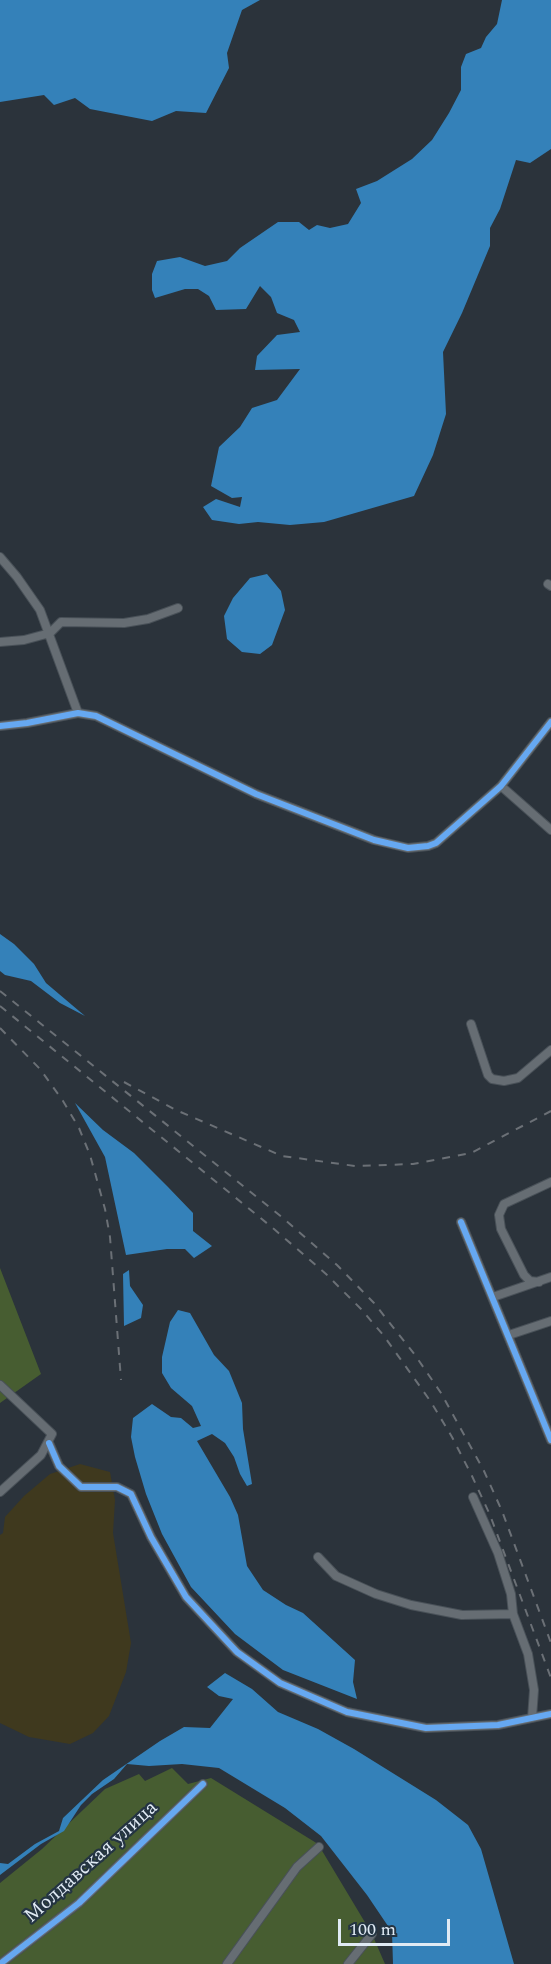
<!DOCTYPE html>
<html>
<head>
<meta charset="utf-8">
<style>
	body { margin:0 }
	#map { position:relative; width:551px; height:1964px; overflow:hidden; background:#2b333b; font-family:Spectral,serif }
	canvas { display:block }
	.scale { position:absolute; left:338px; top:1919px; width:112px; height:27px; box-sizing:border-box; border:3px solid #e0eaf4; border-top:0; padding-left:8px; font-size:18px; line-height:21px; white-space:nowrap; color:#e0eaf4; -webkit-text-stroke:4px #243442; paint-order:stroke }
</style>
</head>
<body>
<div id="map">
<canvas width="551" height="1964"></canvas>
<div class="scale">100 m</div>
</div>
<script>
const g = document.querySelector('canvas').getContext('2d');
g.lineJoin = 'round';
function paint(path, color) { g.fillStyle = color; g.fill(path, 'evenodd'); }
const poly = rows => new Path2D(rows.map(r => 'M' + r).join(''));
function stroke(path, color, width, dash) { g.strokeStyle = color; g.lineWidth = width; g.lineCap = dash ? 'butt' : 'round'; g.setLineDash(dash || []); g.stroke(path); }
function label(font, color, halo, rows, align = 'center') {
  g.font = font + ' Spectral,serif'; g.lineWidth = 4.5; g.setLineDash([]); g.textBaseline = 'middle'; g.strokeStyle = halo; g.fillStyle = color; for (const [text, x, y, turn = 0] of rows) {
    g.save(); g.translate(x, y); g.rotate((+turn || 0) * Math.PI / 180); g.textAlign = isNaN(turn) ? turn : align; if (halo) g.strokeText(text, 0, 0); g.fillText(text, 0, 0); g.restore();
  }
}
paint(poly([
	[0,1268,41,1374,0,1403],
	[172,1768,188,1784,211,1778,318,1844,372,1934,385,1964,0,1964,0,1883,42,1849,105,1789,139,1774,145,1781]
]), '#475d31');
paint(poly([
	[80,1464,110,1472,115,1500,113,1533,131,1643,126,1672,109,1716,93,1733,70,1744,29,1737,0,1723,0,1535,3,1533,5,1517,24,1496,50,1474]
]), '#3f391e');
paint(poly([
	[0,0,260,0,242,10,227,53,229,68,206,113,176,111,152,121,90,109,75,98,54,105,44,95,0,102],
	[502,0,551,0,551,149,530,163,516,160,500,209,490,228,490,246,462,313,443,352,446,414,433,455,414,496,324,522,290,525,258,522,239,524,212,520,203,507,216,499,240,507,242,497,232,498,211,486,219,447,240,427,252,408,277,400,300,369,255,370,257,356,277,335,300,332,294,320,277,313,271,297,260,286,246,309,216,310,209,296,198,289,185,289,155,298,152,290,152,274,157,261,180,257,205,266,227,261,240,248,278,222,299,222,309,230,317,225,330,228,348,224,361,203,356,189,377,181,412,159,432,140,449,113,461,90,461,67,466,54,481,48,486,37,497,24],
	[267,574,281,591,285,610,272,645,260,654,242,652,227,639,224,616,233,598,250,578],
	[0,934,14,944,34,964,46,983,85,1016,60,1003,31,981,5,975,0,971],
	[75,1103,103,1130,134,1153,168,1187,193,1213,193,1231,212,1246,194,1258,185,1249,167,1249,126,1255,105,1157],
	[129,1270,130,1286,143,1305,141,1318,124,1326,123,1274],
	[178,1310,190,1313,214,1355,229,1371,242,1403,243,1429,252,1484,247,1486,240,1474,234,1457,225,1443,212,1434,197,1441,230,1497,238,1515,247,1566,263,1590,286,1605,303,1613,355,1660,353,1682,357,1699,283,1670,235,1634,191,1587,162,1534,146,1494,135,1457,131,1437,133,1418,152,1404,171,1417,181,1418,193,1428,201,1426,192,1406,171,1388,162,1373,162,1357,170,1322],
	[225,1673,252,1689,278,1712,318,1729,354,1749,436,1800,468,1825,481,1849,514,1964,393,1964,392,1932,367,1895,321,1836,285,1808,219,1768,182,1764,149,1766,127,1764,114,1779,92,1794,81,1805,64,1831,41,1844,0,1875,0,1863,8,1864,35,1844,59,1831,63,1818,103,1780,160,1741,184,1727,210,1728,233,1699,219,1696,207,1687]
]), '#3481b9');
const minor = poly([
	[0,557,17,577,40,610,78,713],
	[548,584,551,586],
	[0,642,24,640,50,633,61,622,124,623,148,619,178,608],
	[0,726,27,723,78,713,96,716,256,794,374,840,408,848,428,846,436,843,501,786,551,722],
	[501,786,551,830],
	[471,1024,488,1075,492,1079,504,1081,518,1078,551,1050],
	[461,1222,551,1440],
	[539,1282,530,1281,524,1275,501,1229,499,1215,504,1204,551,1182],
	[493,1297,551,1277],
	[509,1335,551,1321],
	[0,1385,52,1434,41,1455,0,1492],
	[49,1443,59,1466,81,1487,117,1487,131,1494,151,1537,186,1597,237,1652,280,1683,347,1712,426,1728,498,1725,551,1714],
	[473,1497,498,1553,511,1594,513,1614],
	[318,1557,336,1576,376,1594,411,1605,462,1615,513,1614,528,1654,534,1690,532,1718],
	[0,1964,79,1903,203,1784],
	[227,1964,297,1867,319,1847],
	[348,1964,372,1934]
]);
stroke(minor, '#495158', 10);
stroke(minor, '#666d73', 8);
stroke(poly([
	[0,991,283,1218,337,1265,374,1303,415,1355,441,1393,484,1471,502,1511,551,1643],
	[0,1006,274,1229,326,1274,361,1309,384,1336,431,1402,452,1437,472,1476,490,1515,551,1678],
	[0,1028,40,1069,63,1101,79,1128,90,1155,105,1209,110,1237,121,1380],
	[124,1082,176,1110,282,1156,355,1166,413,1164,471,1153,551,1111]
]), '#6b7076', 2, [8, 8]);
stroke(poly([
	[0,726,27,723,78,713,96,716,256,794,374,840,408,848,428,846,436,843,501,786,551,722],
	[461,1222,551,1440],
	[49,1443,59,1466,81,1487,117,1487,131,1494,151,1537,186,1597,237,1652,280,1683,347,1712,426,1728,498,1725,551,1714],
	[0,1964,79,1903,203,1784]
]), '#66a8f1', 6);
label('20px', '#e0eaf4', '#243442', [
	["Молдавская улица",92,1863,-42]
]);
</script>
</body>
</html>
